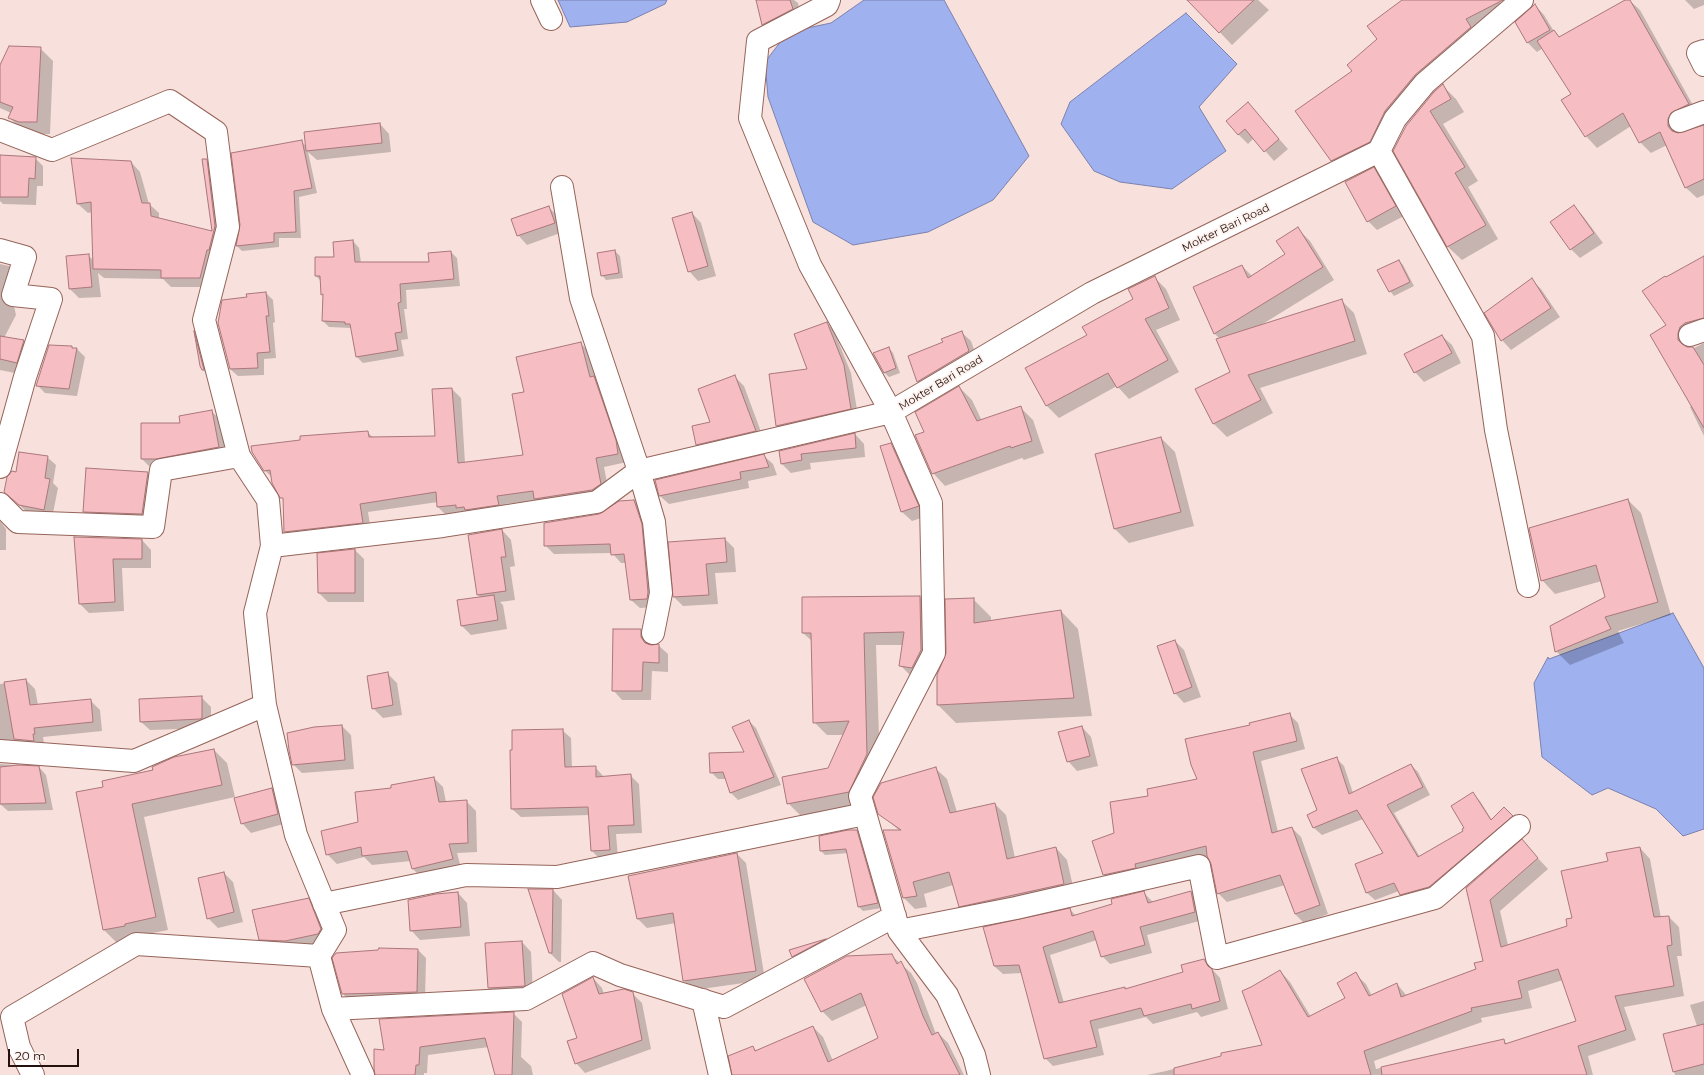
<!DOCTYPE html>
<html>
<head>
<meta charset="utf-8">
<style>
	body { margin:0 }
	#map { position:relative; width:1704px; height:1075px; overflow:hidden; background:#f8e1dc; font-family:Montserrat,sans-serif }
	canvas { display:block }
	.scale { position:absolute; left:8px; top:1049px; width:71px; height:18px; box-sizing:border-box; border:2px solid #25120e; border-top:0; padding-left:5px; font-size:12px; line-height:14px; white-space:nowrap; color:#25120e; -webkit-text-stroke:3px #fdf1ee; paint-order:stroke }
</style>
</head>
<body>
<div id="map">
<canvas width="1704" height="1075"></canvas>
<div class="scale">20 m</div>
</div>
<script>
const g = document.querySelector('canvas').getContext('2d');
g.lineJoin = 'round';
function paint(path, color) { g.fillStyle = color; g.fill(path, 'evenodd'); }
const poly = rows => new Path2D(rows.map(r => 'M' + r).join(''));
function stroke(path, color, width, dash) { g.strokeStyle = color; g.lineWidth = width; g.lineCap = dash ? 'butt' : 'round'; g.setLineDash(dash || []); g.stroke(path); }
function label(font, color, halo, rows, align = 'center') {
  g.font = font + ' Montserrat,sans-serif'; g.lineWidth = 3.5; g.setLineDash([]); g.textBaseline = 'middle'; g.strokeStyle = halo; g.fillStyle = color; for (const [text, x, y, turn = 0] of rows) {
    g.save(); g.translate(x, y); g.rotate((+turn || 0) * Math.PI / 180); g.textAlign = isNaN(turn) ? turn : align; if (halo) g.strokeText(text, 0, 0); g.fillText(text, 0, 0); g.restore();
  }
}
const water = poly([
	[558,0,667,0,665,4,627,22,570,27,558,0],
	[864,0,944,0,1029,156,993,200,928,232,853,245,813,222,768,97,765,62,788,32,831,23,864,0],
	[1186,13,1237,64,1199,107,1226,151,1172,189,1120,182,1094,171,1061,124,1070,102,1186,13],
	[1673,613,1704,668,1704,829,1683,836,1656,809,1608,788,1592,795,1542,757,1534,683,1548,657,1549,659,1673,613]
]);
paint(water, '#a0b1f0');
stroke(water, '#7b81ac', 1);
paint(poly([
	[764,0,794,0,798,3,801,18,773,33,763,24],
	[1189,0,1258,0,1269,10,1232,45],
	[1403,0,1499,0,1508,17,1344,173,1331,160,1379,39],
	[1627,0,1629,0,1640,10,1699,116,1678,130,1679,134,1704,126,1704,195,1697,198,1685,187,1667,145,1651,153,1640,142,1631,126,1597,148,1586,136,1563,100,1573,94,1543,48,1537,52,1528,43,1516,23,1535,5,1544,15,1555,33,1560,38],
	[1685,0,1704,0,1704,5,1694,9],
	[40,48,53,61,50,134,32,134,23,131,10,118,11,113,0,108,0,67],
	[1443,86,1456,99,1464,112,1443,124,1478,181,1468,187,1498,239,1462,260,1448,247,1394,151],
	[1248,104,1288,149,1274,161,1254,138,1248,144,1238,134],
	[380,124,389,134,391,152,317,160,308,152,317,193,299,197,301,238,279,238,279,247,242,251,237,246,241,225,302,142,307,147],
	[0,156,35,158,43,166,43,186,37,186,36,205,3,204,0,201],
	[203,160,206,160,216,169,224,236,209,287,171,287,163,279,104,278,98,273,101,297,79,298,70,289,67,257,88,255,94,261,92,212,88,213,78,204,131,162,140,172,149,204,159,213,159,219,213,233],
	[1374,169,1383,178,1404,216,1377,230,1368,221],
	[1574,206,1583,216,1603,243,1580,258,1571,249],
	[548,207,558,216,563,232,527,245,518,235],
	[692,213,701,223,716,276,698,281,689,271],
	[1298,229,1310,241,1334,280,1261,325,1341,300,1354,313,1367,354,1260,388,1273,413,1227,437,1214,424,1197,390,1232,372,1220,339,1215,334,1194,288,1242,266,1252,276,1286,255],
	[353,241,359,248,361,263,430,263,451,252,457,258,460,286,406,290,407,309,404,309,408,339,401,340,404,356,363,363,357,357,352,329,351,328,329,327,323,321,324,296,322,294,321,281,316,276],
	[615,251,620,256,623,278,606,280,602,275],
	[1704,257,1704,331,1688,344,1688,348,1694,348,1704,343,1704,436,1690,407,1692,405,1667,326],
	[1399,261,1403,265,1414,286,1394,296,1390,291],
	[0,264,9,266,22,280,14,306,16,315,4,338,24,341,37,355,30,376,0,370],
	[1155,278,1166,289,1180,320,1156,330,1179,372,1129,399,1117,386,1059,418,1047,406,1027,368,1088,336,1134,299],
	[1532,280,1541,289,1560,317,1511,350,1502,340],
	[266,293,273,300,275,322,273,323,276,358,264,359,264,375,238,376,230,369,248,298],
	[827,323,834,331,851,373,858,416,784,433,777,426,808,370],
	[961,332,971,341,978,361,927,391,918,381,909,356,945,343],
	[195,334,201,339,210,377,203,370,201,366],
	[1442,336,1452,345,1461,363,1424,382,1415,372],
	[581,344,590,352,627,462,604,467,609,493,505,504,507,513,447,516,438,507,438,502,368,512,371,531,294,540,285,532,284,500,272,477,264,470,367,432,374,438,436,437,452,389,461,398,465,463,524,456,525,393],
	[889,348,893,353,900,373,889,377,884,372],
	[73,349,77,349,85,357,77,396,45,393,37,385],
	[735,377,744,386,764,440,706,453,697,444,711,422],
	[959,387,972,400,982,421,1020,407,1033,420,1044,453,1024,460,1022,458,945,486,933,473,925,433],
	[212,412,222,421,228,456,151,468,142,459,181,424],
	[855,434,864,444,865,457,810,463,811,469,791,473,782,464,780,452],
	[1161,438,1175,452,1194,526,1129,543,1115,529],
	[890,444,900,453,927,516,912,521,902,512,882,446],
	[764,456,773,464,777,475,748,481,749,488,669,504,660,496],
	[47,457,56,465,53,483,58,488,52,518,28,513,5,492,17,473],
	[148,473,162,487,156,528,98,526,84,512],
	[1628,500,1641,513,1671,615,1618,631,1624,643,1570,665,1556,651,1606,597,1602,581,1555,594,1542,580],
	[634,501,643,510,656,607,640,608,631,600,626,563,621,563,612,553,554,554,545,545,599,515],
	[0,521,6,529,6,550,0,550],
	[502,530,511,540,515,566,510,567,515,600,500,602,503,605,507,629,471,635,461,625,481,598,478,595],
	[75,538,142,540,151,550,151,568,122,568,124,611,89,613,80,604],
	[725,539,734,548,736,572,715,573,718,604,683,606,674,597],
	[355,550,364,559,364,602,328,602,319,593,318,554],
	[920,597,933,610,934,663,913,678,900,665,903,645,876,645,880,768,861,805,801,816,788,803,829,769,844,735,827,735,814,722,812,641,803,633],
	[973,599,991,617,991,621,1061,611,1078,629,1092,716,956,723,938,705,938,675],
	[641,630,650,640,650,646,658,645,668,654,668,672,652,671,651,700,622,700,613,690],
	[1175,641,1184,650,1201,697,1184,703,1175,693],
	[387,673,397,683,402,715,383,718,373,708],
	[26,680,35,689,38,705,90,700,100,710,102,731,43,737,44,743,0,749,0,684],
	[201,697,211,707,211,728,210,728,150,730,140,721],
	[1289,714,1298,723,1305,749,1261,761,1278,832,1292,828,1301,837,1328,914,1304,923,1295,914,1285,885,1227,902,1218,893,1212,863,1208,856,1143,872,1113,883,1104,875,1116,834,1150,797,1198,779,1251,725],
	[749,721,756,728,781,785,738,800,730,792,726,779,718,779,711,772,745,753],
	[342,726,351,735,354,769,302,773,293,764],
	[1082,727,1091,737,1098,766,1077,771,1068,761],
	[562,730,571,738,572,768,595,767,604,777,630,775,639,784,642,833,616,834,618,858,600,859,592,851,590,815,521,817,512,809,511,751],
	[214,750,227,763,235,797,144,817,168,930,137,936,117,943,104,930,77,793,104,788],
	[1336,758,1344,766,1353,793,1411,765,1418,772,1430,795,1394,813,1420,857,1464,831,1472,793,1480,801,1492,820,1504,809,1519,824,1437,894,1409,902,1399,891,1375,900,1367,893,1384,853,1363,819,1322,835,1314,828,1309,816,1318,811],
	[0,764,39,767,46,775,53,810,8,811,0,804],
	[935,768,947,779,957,812,995,804,1006,815,1015,858,1056,848,1067,860,1075,895,971,917,959,906,953,885,924,894,927,907,915,909,904,898,884,831,900,831,879,813],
	[434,778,443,787,446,802,466,801,476,811,477,852,457,853,461,868,422,878,413,869,411,861,372,865,364,857,337,864,327,854,393,789],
	[272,789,281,798,287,823,251,833,242,823],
	[856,831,861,836,882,908,863,911,859,907,848,853,825,855,821,851],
	[1522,841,1548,869,1500,911,1508,945,1568,927,1609,861,1640,848,1650,859,1661,918,1669,917,1679,927,1682,956,1677,956,1684,996,1624,1007,1636,1040,1588,1056,1593,1075,1147,1075,1166,1071,1263,1045,1280,971,1290,982,1311,1017,1346,999,1355,974,1366,984,1372,996,1397,984,1407,996,1477,969,1485,962,1467,888],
	[1563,980,1578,1022,1507,1044,1503,1040,1376,1069,1374,1061,1482,1022,1481,1018,1532,1008,1528,991],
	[737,854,746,863,765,980,694,990,684,981,676,923,647,928,638,919,630,877],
	[224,873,233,882,243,922,218,928,208,918],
	[553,890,562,900,561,962,559,962,550,953],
	[1191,892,1199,900,1203,920,1147,935,1152,953,1110,964,1102,956,1097,940,1050,955,1064,1003,1124,988,1127,990,1184,972,1204,960,1220,978,1228,1009,1201,1017,1197,1012,1153,1024,1146,1017,1098,1029,1104,1055,1053,1066,1045,1058,1022,973,1003,974,994,966,1070,909,1076,916,1144,893,1153,902],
	[458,893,467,903,470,936,420,940,411,930],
	[308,900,318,909,327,943,294,950,269,949,259,939],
	[825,940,829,944,797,960,790,951],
	[522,942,531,952,533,995,498,997,489,988,486,944],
	[418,950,426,958,425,1000,351,1002,343,994],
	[892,956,911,973,917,983,936,1034,938,1033,948,1043,964,1075,733,1075,752,1047,757,1051,813,1027,823,1037,833,1061,879,1038,867,1005,832,1021,822,1011],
	[593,978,602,988,604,994,632,993,642,1003,651,1049,585,1073,576,1063,578,1039],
	[1704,1001,1704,1075,1675,1075,1665,1034,1697,1026,1690,1005],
	[513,1013,522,1022,521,1057,531,1066,533,1075,496,1075,489,1047,428,1055,427,1073,424,1073,424,1075,376,1075,385,1051]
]), '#0003');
const building = poly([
	[756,0,790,0,793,9,762,25,756,0],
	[1187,0,1254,0,1219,33,1187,0],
	[1402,0,1503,0,1466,19,1471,27,1415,75,1385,111,1370,142,1331,161,1295,111,1352,71,1347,65,1377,39,1367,26,1402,0],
	[1625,0,1630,0,1689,104,1671,113,1668,119,1668,126,1672,131,1678,133,1704,125,1704,179,1685,188,1660,132,1639,143,1623,113,1585,137,1561,100,1571,94,1537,41,1554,30,1559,37,1625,0],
	[1535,4,1550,30,1527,43,1515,22,1535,4],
	[9,46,41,47,37,122,19,122,8,118,13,107,0,102,0,65,9,46],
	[1443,84,1451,99,1430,111,1465,167,1455,173,1486,225,1447,247,1393,151,1406,126,1434,92,1443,84],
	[1248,102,1279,139,1264,152,1245,129,1238,135,1226,121,1248,102],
	[380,123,382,143,306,151,304,132,380,123],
	[302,140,312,188,294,191,296,232,274,233,274,242,236,246,240,225,231,153,302,140],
	[0,155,36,157,35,179,29,178,28,197,0,197,0,155],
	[71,158,131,161,142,203,150,203,151,216,212,231,202,159,207,159,215,226,209,250,207,250,200,278,161,278,161,270,93,269,91,202,77,204,71,158],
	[1374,167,1396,206,1367,222,1345,182,1374,167],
	[1574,205,1594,233,1570,250,1550,222,1574,205],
	[549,206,555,223,517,236,511,219,549,206],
	[692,212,708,266,688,272,672,218,692,212],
	[1298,227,1323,267,1214,334,1193,287,1242,265,1248,278,1285,254,1276,241,1298,227],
	[353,240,355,262,429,262,428,253,451,251,454,279,400,284,401,302,398,303,402,332,395,333,398,350,356,357,350,324,345,324,345,322,322,321,323,294,321,295,320,276,315,276,315,257,334,257,333,242,353,240],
	[615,250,619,273,601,276,597,253,615,250],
	[89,254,92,287,69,289,66,256,89,254],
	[1704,256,1704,318,1685,323,1680,327,1678,333,1678,340,1682,344,1687,347,1693,347,1704,365,1704,428,1650,335,1666,325,1642,291,1665,276,1666,277,1704,256],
	[1399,260,1410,282,1389,292,1377,270,1399,260],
	[1155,276,1169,308,1145,319,1168,360,1117,388,1108,373,1046,406,1025,368,1087,335,1082,327,1133,299,1128,289,1155,276],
	[1532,278,1551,308,1501,341,1484,313,1532,278],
	[266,292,269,316,266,316,270,352,257,353,258,368,230,369,218,323,222,300,247,297,246,294,266,292],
	[1342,299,1355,341,1248,375,1261,400,1213,424,1195,389,1230,372,1216,339,1342,299],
	[827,322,844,365,851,409,776,426,769,374,807,369,794,334,827,322],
	[194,331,204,370,202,370,200,366,194,331],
	[962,331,969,351,917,382,908,356,943,342,941,339,962,331],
	[1442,335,1452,353,1414,373,1404,354,1442,335],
	[0,336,24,340,17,363,0,359,0,336],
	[581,342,590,377,594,376,616,440,618,454,596,458,601,484,592,490,534,499,533,491,497,496,499,505,465,510,464,507,456,508,456,505,437,507,436,492,360,504,363,523,284,532,283,498,280,498,272,483,270,470,264,471,252,452,251,446,300,440,300,436,368,431,369,437,435,436,432,389,452,388,458,463,523,455,512,394,524,392,516,357,581,342],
	[49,345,72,346,72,348,77,348,69,389,36,386,49,345],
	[889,347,896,368,884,373,873,353,889,347],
	[735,375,756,431,696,445,692,426,710,422,698,389,735,375],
	[959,386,977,421,1021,406,1032,441,1011,448,1010,446,932,474,915,435,924,432,915,412,959,386],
	[212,410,219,447,156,459,141,459,141,423,180,423,179,416,212,410],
	[855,433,856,448,801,454,802,460,781,464,779,451,855,433],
	[1161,437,1181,512,1114,529,1095,454,1161,437],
	[891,443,919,506,901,512,880,446,891,443],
	[19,452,48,456,45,478,50,479,44,510,19,505,4,492,7,477,12,471,16,472,19,452],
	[764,454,769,467,740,472,741,479,659,496,655,480,764,454],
	[86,468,148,472,142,514,83,512,86,468],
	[1628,499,1658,602,1605,617,1611,629,1555,652,1550,626,1605,597,1596,565,1541,581,1529,528,1628,499],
	[634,500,642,524,648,592,647,599,630,600,624,554,611,555,610,544,544,546,544,523,599,514,619,501,634,500],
	[502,529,506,557,501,557,506,591,477,595,468,535,502,529],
	[74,537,142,539,142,559,113,559,115,602,79,604,74,537],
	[725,538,727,562,706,564,709,595,673,597,668,542,725,538],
	[355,549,355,593,318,593,317,553,355,549],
	[494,595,498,620,461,626,457,600,494,595],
	[920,596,921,650,912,668,899,666,904,632,864,633,867,754,849,792,787,804,782,777,828,768,849,721,813,723,811,633,802,633,802,597,920,596],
	[974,598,974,623,1061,610,1074,698,937,705,937,675,946,653,945,599,974,598],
	[613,629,641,629,641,637,645,643,651,645,659,644,659,663,643,662,642,691,612,691,613,629],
	[1175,640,1192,687,1174,694,1157,646,1175,640],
	[388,672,393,705,372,709,367,676,388,672],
	[26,679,30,705,91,699,93,722,34,728,35,734,33,734,34,741,14,739,4,682,26,679],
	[202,696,202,718,200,719,140,722,139,699,202,696],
	[1290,713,1297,741,1253,752,1272,833,1292,827,1320,905,1295,914,1280,875,1217,894,1211,864,1207,856,1206,846,1135,864,1136,868,1103,875,1092,841,1114,833,1110,802,1148,796,1147,789,1197,779,1191,765,1185,739,1250,725,1249,723,1290,713],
	[749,720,774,777,730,793,723,772,710,773,709,753,744,752,732,727,749,720],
	[342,725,345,760,292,765,289,750,287,733,314,727,342,725],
	[1082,726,1090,756,1067,762,1058,732,1082,726],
	[563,729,565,767,596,766,596,777,631,774,634,825,608,826,610,850,591,851,588,807,511,809,510,750,512,750,512,730,563,729],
	[214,749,222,785,132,804,156,917,125,924,125,926,103,930,76,792,103,787,102,781,153,770,152,767,174,757,214,749],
	[1337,757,1349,794,1411,764,1423,787,1387,805,1418,857,1463,831,1462,829,1464,828,1451,806,1473,792,1491,820,1504,807,1513,816,1429,887,1400,895,1394,883,1366,893,1355,864,1383,853,1357,810,1313,828,1307,815,1317,810,1301,769,1337,757],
	[18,765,39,766,46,803,0,804,0,767,18,765],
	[936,767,950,813,995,803,1007,859,1056,847,1064,884,959,907,949,872,913,882,917,896,903,898,883,830,901,830,878,814,873,797,881,783,936,767],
	[434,777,439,802,467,800,468,843,449,844,453,859,412,869,407,851,362,856,361,847,326,855,321,831,358,822,355,792,391,788,391,785,434,777],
	[272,788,278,814,241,824,234,798,272,788],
	[848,830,857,830,878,903,858,907,846,849,820,851,819,836,848,830],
	[1522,839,1538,858,1490,900,1501,947,1567,926,1566,919,1572,918,1561,871,1608,861,1606,853,1640,847,1654,917,1669,916,1672,945,1667,946,1674,986,1615,996,1626,1030,1578,1046,1587,1075,1382,1075,1381,1067,1504,1039,1505,1044,1576,1021,1558,969,1518,981,1522,998,1471,1008,1472,1011,1364,1051,1371,1075,1174,1075,1174,1068,1221,1056,1221,1053,1262,1045,1242,991,1251,987,1280,970,1308,1017,1345,998,1337,983,1356,972,1369,996,1397,983,1401,997,1476,969,1474,963,1483,961,1466,888,1522,839],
	[737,853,756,971,683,981,673,913,637,919,628,876,737,853],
	[224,872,234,912,207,919,198,878,224,872],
	[528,889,553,889,552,953,549,953,528,889],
	[1144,891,1148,903,1191,891,1195,912,1140,927,1145,945,1101,957,1093,931,1043,947,1059,1003,1125,987,1125,989,1183,972,1181,965,1204,959,1208,966,1212,969,1220,1001,1192,1009,1191,1004,1144,1016,1141,1008,1090,1021,1097,1047,1044,1059,1019,965,994,966,983,927,1070,908,1072,916,1112,904,1111,899,1144,891],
	[458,892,461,927,410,931,408,900,436,894,458,892],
	[309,898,321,929,318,934,285,941,259,940,252,910,309,898],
	[826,939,792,957,789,950,819,941,826,939],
	[522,941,525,986,488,988,485,943,522,941],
	[379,948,418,949,417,992,342,994,332,958,336,953,378,950,379,948],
	[892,954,897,964,901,961,907,973,923,1016,932,1035,938,1032,960,1075,732,1075,728,1056,753,1046,755,1051,813,1026,828,1062,878,1038,861,993,821,1012,804,979,847,956,892,954],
	[593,977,599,994,624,989,633,992,642,1040,575,1064,567,1041,577,1038,562,994,593,977],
	[514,1012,512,1075,495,1075,485,1038,420,1047,419,1065,416,1065,415,1075,375,1075,374,1068,374,1049,384,1050,379,1019,514,1012],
	[1704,1024,1704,1064,1673,1072,1663,1034,1704,1024]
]);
paint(building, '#f6bdc2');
stroke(building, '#aa777c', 1);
const street = poly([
	[542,0,551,19],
	[829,0,827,5,758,41,750,118,810,265,891,412,931,503,934,653,860,796,899,931,947,995,974,1055,979,1075],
	[1704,51,1698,53,1704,65],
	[1680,121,1704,112],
	[0,130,52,150,170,101,216,132,228,227,204,320,239,456],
	[1379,151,1483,336,1496,430,1528,586],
	[0,250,25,257,13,295,51,299,25,377,0,467],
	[1690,335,1704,330],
	[0,504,18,522,153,527,161,470,239,456,268,500,272,546],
	[653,633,661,593,654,522,639,471,891,412,1092,293,1379,151,1395,119,1425,83,1522,0],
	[0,751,134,761,265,705,255,613,272,546,443,526,597,502,639,471,581,298,562,187],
	[324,904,466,875,557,877,865,814],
	[899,931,1016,908,1199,866,1217,958,1435,898,1519,826],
	[319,956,333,1009,363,1075],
	[703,1000,720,1075],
	[333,1009,526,999,593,963,620,975,724,1007,895,916],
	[33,1075,19,1047,12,1017,136,944,319,956,335,930,296,835,265,705]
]);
stroke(street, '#95645a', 24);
stroke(street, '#fff', 22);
label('11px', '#25120e', '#fdf1ee', [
	["Mokter Bari Road",1226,228,-26],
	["Mokter Bari Road",941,383,-31]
]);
</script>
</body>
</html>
